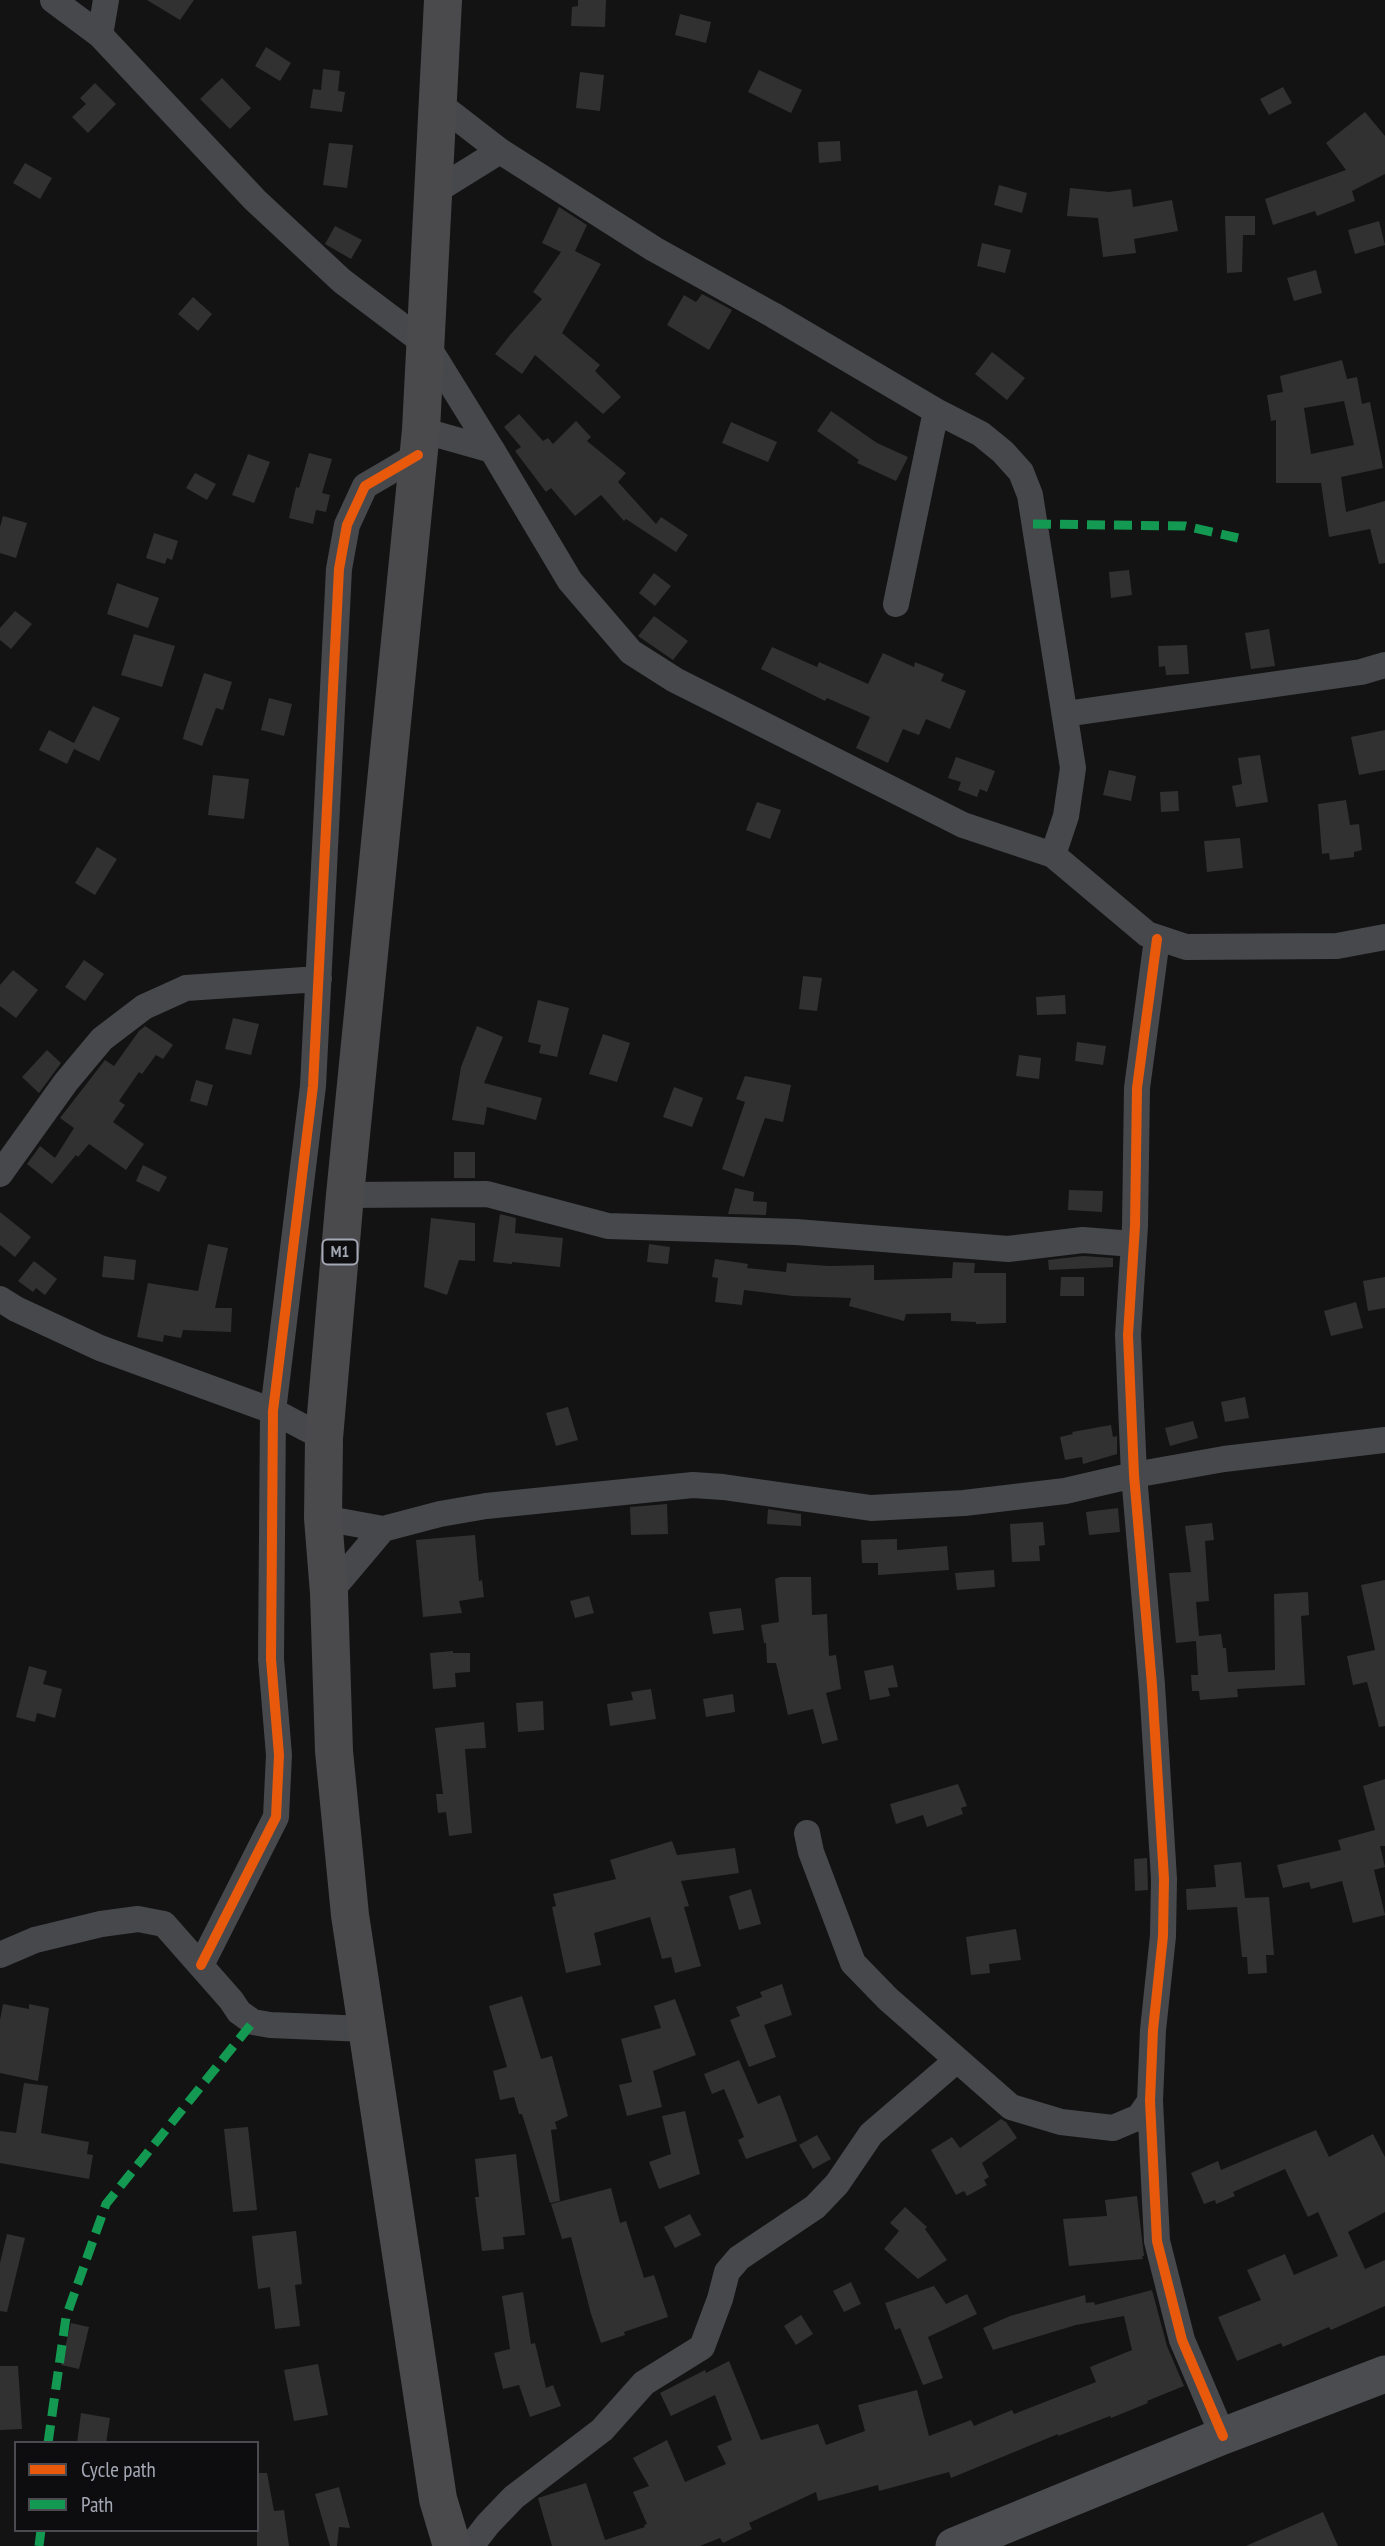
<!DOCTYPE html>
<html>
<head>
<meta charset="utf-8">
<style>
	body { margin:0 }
	#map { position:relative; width:1385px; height:2546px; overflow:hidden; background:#131313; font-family:"PT Sans Narrow",sans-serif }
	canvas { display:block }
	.legend { position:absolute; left:14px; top:2441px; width:245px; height:91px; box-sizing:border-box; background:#0d0d0f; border:2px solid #494b51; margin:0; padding:9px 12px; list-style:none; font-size:21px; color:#a3a8b4 }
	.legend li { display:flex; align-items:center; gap:14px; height:35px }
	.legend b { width:35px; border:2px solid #494b51 }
</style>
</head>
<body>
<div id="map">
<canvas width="1385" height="2546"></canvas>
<ul class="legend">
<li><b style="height:9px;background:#e8590c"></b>Cycle path</li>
<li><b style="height:9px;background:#139951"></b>Path</li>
</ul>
</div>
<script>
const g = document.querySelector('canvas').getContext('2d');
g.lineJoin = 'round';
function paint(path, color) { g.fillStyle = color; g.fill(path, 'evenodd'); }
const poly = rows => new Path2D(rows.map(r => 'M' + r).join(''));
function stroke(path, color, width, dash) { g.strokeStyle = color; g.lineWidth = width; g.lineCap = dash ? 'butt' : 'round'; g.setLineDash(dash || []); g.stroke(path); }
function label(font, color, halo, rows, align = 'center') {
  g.font = font + ' "PT Sans Narrow",sans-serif'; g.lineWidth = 6; g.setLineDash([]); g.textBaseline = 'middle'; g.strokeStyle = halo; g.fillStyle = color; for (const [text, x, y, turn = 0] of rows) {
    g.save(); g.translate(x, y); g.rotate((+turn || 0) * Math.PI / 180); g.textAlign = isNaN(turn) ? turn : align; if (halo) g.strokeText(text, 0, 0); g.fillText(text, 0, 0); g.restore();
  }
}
paint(poly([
	[147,0,194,0,180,20],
	[578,0,606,0,605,27,571,26,572,7,578,6],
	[680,14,711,22,706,43,675,35],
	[266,47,291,63,280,81,255,66],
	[323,69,340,71,338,91,345,92,342,112,310,108,313,89,321,90],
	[759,70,802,90,791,113,748,92],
	[580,72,604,75,600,111,576,108],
	[222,78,251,108,230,129,200,99],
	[95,83,116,104,88,133,72,117,86,104,80,98],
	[1283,87,1292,103,1269,115,1260,99],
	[1365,112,1385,136,1385,174,1352,191,1355,201,1317,216,1315,211,1273,225,1265,199,1346,170,1326,143],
	[840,141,841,161,819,163,818,142],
	[329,143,353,145,347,188,323,185],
	[25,163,52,178,40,199,13,183],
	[999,185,1027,193,1022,213,994,205],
	[1070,188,1109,192,1131,189,1133,207,1172,200,1178,231,1134,239,1136,253,1103,257,1098,218,1067,216],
	[559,207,587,225,575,251,601,264,562,333,600,365,595,371,621,397,603,414,535,355,522,374,495,354,510,335,542,299,533,292,561,252,542,243],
	[1225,216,1255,216,1255,235,1243,235,1242,272,1227,273],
	[1379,221,1385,245,1355,254,1348,230],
	[335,226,362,240,351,259,325,244],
	[982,243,1011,250,1005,273,977,266],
	[1316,270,1322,293,1294,301,1287,278],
	[702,294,732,310,709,350,667,325,684,295,696,302],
	[193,297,212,314,198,331,178,314],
	[992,352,1025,378,1007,400,975,374],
	[1342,360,1347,379,1357,377,1362,404,1370,402,1383,468,1341,477,1346,512,1385,501,1385,563,1379,564,1370,529,1329,537,1321,483,1276,483,1276,420,1271,421,1267,395,1283,392,1280,376],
	[1344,401,1354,445,1311,454,1304,408],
	[831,411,877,443,908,457,896,481,857,463,859,460,817,431],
	[519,414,543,441,548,438,553,444,576,421,591,437,587,441,626,473,618,482,656,524,661,517,688,535,676,552,626,519,624,521,601,495,575,516,551,488,546,492,515,451,521,447,504,427],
	[731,422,777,442,768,462,722,443],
	[309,453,332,459,322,493,330,495,326,512,316,510,313,524,289,518,296,487,299,488],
	[248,454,270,462,254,503,232,495],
	[195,473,216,484,207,500,186,488],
	[3,516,27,523,16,558,0,553,0,527],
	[154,533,178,541,172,560,167,558,165,564,146,558],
	[1129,570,1132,595,1111,598,1109,572],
	[654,573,671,586,655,606,639,593],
	[117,583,159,598,148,628,107,614],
	[15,611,32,624,11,649,0,640,0,628],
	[654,616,688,641,673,660,638,636],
	[1269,629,1275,666,1251,669,1245,633],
	[134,634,175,646,162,687,121,675],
	[1187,645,1189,674,1166,675,1165,666,1159,667,1158,646],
	[772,647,817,667,819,662,868,684,883,653,914,667,915,662,944,674,941,681,966,691,950,729,926,719,919,735,903,729,888,763,856,748,870,717,827,698,825,701,761,669],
	[204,673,232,682,223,710,216,708,202,746,183,739,184,734],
	[269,698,292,704,284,736,261,730],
	[93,706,120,718,99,761,74,749,67,764,39,750,49,730,74,743],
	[1385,730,1385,770,1359,775,1351,737],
	[1260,755,1268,802,1236,807,1232,786,1242,784,1238,758],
	[956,757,995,771,987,792,980,789,977,797,958,790,961,782,948,778],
	[1109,770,1136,776,1131,801,1103,795],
	[213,775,249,779,244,819,208,815],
	[1178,791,1179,811,1161,812,1160,792],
	[1346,800,1350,825,1359,824,1362,850,1354,852,1354,857,1330,860,1329,853,1322,854,1318,804],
	[757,802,781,810,770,839,746,830],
	[1240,838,1243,868,1207,872,1204,841],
	[97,847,117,859,95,895,75,883],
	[84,960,104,974,85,1001,65,987],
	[13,970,38,990,16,1018,0,1006,0,985],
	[803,976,822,978,817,1011,799,1009],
	[1065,995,1066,1014,1037,1015,1036,997],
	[538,1000,569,1008,557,1057,539,1053,541,1045,528,1042],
	[233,1018,259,1024,251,1055,225,1049],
	[145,1026,173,1045,163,1059,156,1055,142,1074,139,1072,119,1101,125,1105,113,1122,144,1144,126,1170,89,1144,78,1157,76,1155,52,1184,27,1164,40,1146,55,1158,74,1128,60,1118,105,1060,114,1066,139,1031],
	[477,1026,503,1037,484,1083,542,1098,536,1120,487,1107,484,1125,452,1120,461,1067],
	[603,1034,630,1043,617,1082,589,1074],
	[1077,1042,1106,1046,1103,1065,1075,1061],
	[47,1050,61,1063,39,1093,22,1077],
	[1019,1055,1041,1058,1039,1079,1016,1076],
	[745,1076,791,1085,783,1122,765,1118,744,1177,722,1169,745,1102,736,1099],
	[196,1080,213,1085,207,1106,190,1101],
	[674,1087,703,1098,692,1127,663,1117],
	[454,1152,475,1152,475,1178,454,1178],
	[143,1165,167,1177,159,1192,136,1181],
	[735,1188,754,1192,753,1201,767,1202,766,1215,728,1214],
	[1069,1190,1103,1191,1102,1212,1068,1210],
	[0,1212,31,1237,15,1257,0,1245],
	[500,1214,516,1218,515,1233,563,1238,560,1267,512,1262,512,1264,493,1262],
	[431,1218,475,1223,475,1261,459,1260,447,1295,424,1287],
	[208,1244,228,1248,215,1308,232,1308,231,1332,183,1330,181,1338,164,1335,163,1342,137,1337,148,1283,198,1291],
	[649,1244,670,1247,668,1264,647,1262],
	[104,1256,136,1260,134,1280,102,1277],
	[1083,1256,1113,1258,1113,1267,1049,1270,1048,1260],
	[715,1259,748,1264,747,1268,786,1272,787,1263,829,1266,874,1265,874,1280,952,1278,953,1262,975,1263,974,1273,1006,1273,1006,1323,976,1324,976,1322,951,1321,951,1313,906,1314,904,1321,849,1306,851,1298,793,1296,744,1290,742,1305,715,1302,718,1278,712,1277],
	[34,1261,57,1279,45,1295,36,1288,33,1292,18,1281],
	[1061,1277,1084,1277,1084,1296,1060,1296],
	[1385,1277,1385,1308,1368,1311,1363,1281],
	[1356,1302,1363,1328,1331,1336,1324,1311],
	[1245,1397,1249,1418,1225,1422,1221,1402],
	[568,1407,578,1440,556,1446,546,1413],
	[1193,1421,1198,1438,1170,1446,1165,1428],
	[1111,1425,1113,1437,1117,1436,1117,1454,1083,1464,1082,1457,1065,1460,1060,1437,1073,1434,1072,1432],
	[667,1504,668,1534,631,1535,630,1507],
	[1118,1508,1120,1532,1089,1535,1086,1512],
	[768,1509,801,1514,801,1526,767,1524],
	[1043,1522,1045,1545,1039,1546,1040,1561,1012,1562,1010,1524],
	[1212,1523,1214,1540,1205,1541,1209,1601,1196,1602,1199,1636,1221,1634,1223,1648,1226,1648,1228,1672,1275,1670,1274,1594,1308,1592,1309,1615,1301,1616,1305,1685,1237,1689,1238,1697,1200,1700,1199,1691,1192,1691,1191,1675,1198,1675,1196,1641,1176,1643,1169,1573,1191,1572,1185,1526],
	[475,1535,479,1581,482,1580,484,1597,459,1601,462,1613,423,1617,416,1540],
	[897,1539,897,1550,947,1546,949,1570,878,1575,878,1563,862,1563,861,1540],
	[994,1570,995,1587,957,1590,955,1573],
	[780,1577,811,1577,812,1615,827,1614,829,1656,836,1655,841,1689,826,1693,838,1740,822,1744,813,1709,788,1715,776,1663,767,1663,766,1643,764,1643,761,1625,779,1622,775,1579],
	[1385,1580,1385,1726,1379,1727,1367,1682,1353,1685,1347,1656,1375,1650,1361,1585],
	[589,1596,594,1613,575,1618,570,1601],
	[741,1608,744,1630,713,1634,709,1612],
	[453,1651,453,1653,470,1653,470,1672,455,1673,456,1687,433,1689,430,1653],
	[893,1665,898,1687,888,1688,890,1696,870,1700,864,1671],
	[29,1666,47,1671,43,1684,62,1689,55,1718,37,1713,35,1722,16,1717],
	[651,1689,656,1719,610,1726,607,1704,633,1700,631,1692],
	[733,1694,735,1712,706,1717,703,1699],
	[543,1701,544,1730,518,1732,516,1703],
	[484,1722,486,1748,465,1749,472,1833,449,1836,446,1812,438,1813,436,1794,443,1794,435,1728],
	[1385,1779,1385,1846,1380,1846,1385,1867,1374,1870,1385,1915,1353,1923,1342,1881,1311,1889,1309,1882,1283,1888,1277,1865,1341,1850,1338,1840,1375,1830,1363,1786],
	[958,1784,967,1806,961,1808,963,1814,927,1827,923,1815,896,1824,890,1804],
	[672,1841,677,1855,735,1848,739,1873,681,1881,689,1906,684,1907,701,1966,675,1973,671,1957,662,1959,650,1917,594,1933,601,1965,566,1973,552,1907,556,1906,553,1894,616,1879,610,1860],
	[1147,1858,1148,1890,1135,1891,1134,1859],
	[1241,1862,1245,1898,1269,1897,1274,1955,1266,1955,1267,1973,1248,1974,1247,1957,1242,1957,1237,1907,1187,1910,1186,1889,1216,1887,1214,1865],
	[751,1889,761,1924,739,1930,729,1896],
	[1016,1929,1021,1960,989,1964,990,1973,971,1975,966,1937],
	[782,1984,792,2015,764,2025,776,2057,749,2067,730,2020,740,2016,736,2007,762,1997,760,1992],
	[522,1996,541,2059,552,2056,568,2116,555,2122,557,2129,551,2130,560,2201,550,2203,522,2114,519,2114,514,2097,500,2100,493,2071,507,2067,489,2006],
	[675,1999,696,2055,653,2071,662,2107,627,2116,619,2085,632,2082,621,2039,661,2028,654,2006],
	[3,2004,29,2009,29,2004,49,2008,38,2081,0,2073,0,2020],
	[739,2060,758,2104,780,2095,797,2141,746,2159,738,2140,744,2137,724,2089,712,2094,704,2074],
	[24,2083,48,2086,41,2133,89,2142,87,2154,93,2155,89,2179,0,2163,0,2131,16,2133],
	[685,2111,700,2174,659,2189,649,2162,671,2154,662,2116],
	[1001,2119,1006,2122,1017,2138,982,2163,989,2177,984,2180,987,2185,967,2196,964,2191,956,2195,931,2150,952,2137,960,2148],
	[248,2127,257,2210,233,2212,224,2129],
	[1316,2130,1329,2157,1373,2134,1385,2157,1385,2212,1348,2232,1365,2269,1385,2260,1385,2306,1331,2330,1329,2327,1283,2347,1281,2343,1237,2361,1218,2317,1261,2300,1247,2270,1285,2254,1294,2275,1338,2256,1318,2212,1308,2217,1285,2169,1233,2192,1235,2196,1216,2204,1215,2200,1204,2204,1191,2173,1218,2161,1221,2170],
	[817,2135,831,2159,813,2169,799,2145],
	[516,2154,525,2235,503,2237,504,2249,482,2251,475,2197,479,2197,475,2159],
	[611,2188,620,2223,626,2221,644,2278,654,2275,668,2317,624,2332,625,2335,601,2343,591,2314,571,2237,562,2239,551,2204],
	[1137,2196,1144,2256,1142,2256,1143,2259,1069,2266,1063,2219,1107,2216,1105,2200],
	[905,2207,927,2227,925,2229,947,2260,918,2279,884,2249,899,2231,890,2223],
	[690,2214,701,2235,675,2248,664,2227],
	[296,2231,302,2284,295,2285,300,2326,275,2329,270,2287,258,2289,252,2236],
	[7,2234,25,2238,7,2312,0,2311,0,2263],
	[851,2282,861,2304,844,2312,833,2291],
	[934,2286,946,2304,967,2294,977,2314,928,2337,943,2378,923,2385,900,2328,895,2330,885,2303],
	[1152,2290,1167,2346,1184,2386,1147,2401,1148,2403,1111,2418,1110,2416,1058,2436,1058,2434,951,2478,949,2472,879,2491,878,2485,818,2501,816,2492,749,2523,752,2529,723,2543,720,2538,700,2546,552,2546,538,2498,586,2483,605,2540,645,2527,644,2525,647,2524,633,2492,649,2486,633,2458,667,2440,685,2482,726,2464,717,2446,732,2440,715,2395,671,2416,660,2393,705,2370,706,2373,729,2361,761,2440,818,2424,826,2445,865,2431,858,2405,917,2390,929,2436,971,2420,974,2426,1012,2410,1014,2414,1096,2382,1090,2367,1132,2350,1124,2316,1076,2325,993,2350,983,2328,1010,2316,1085,2295,1086,2303,1094,2302,1095,2305],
	[523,2292,531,2344,535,2343,546,2388,553,2385,561,2406,530,2417,519,2385,503,2389,494,2353,510,2349,502,2296],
	[801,2315,813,2334,796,2345,784,2326],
	[71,2323,89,2327,79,2369,61,2365],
	[318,2364,328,2415,294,2421,284,2370],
	[0,2366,18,2366,22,2429,0,2430],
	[81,2413,110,2418,106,2443,77,2443],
	[257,2473,267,2473,274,2511,284,2510,289,2546,257,2546],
	[339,2487,350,2528,339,2527,337,2546,330,2546,315,2494],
	[1323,2512,1338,2546,1246,2546]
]), '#313132');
stroke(poly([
	[53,0,100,35,255,200,342,281,427,345,492,450],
	[100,35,106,0],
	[438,103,500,151,654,249,773,315,936,411,981,434,1003,452,1021,472,1030,495,1073,768,1066,816,1053,855],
	[434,192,500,151],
	[421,430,492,450,570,581,631,652,675,680,963,825,1053,855,1147,934,1186,947,1337,946,1385,937],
	[896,604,936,411],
	[1065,714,1361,672,1385,665],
	[1157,939,1137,1088,1135,1226,1128,1335,1134,1475,1152,1685,1164,1879,1163,1936,1153,2030,1150,2101,1157,2241,1182,2340,1223,2436],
	[0,1174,66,1082,102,1039,144,1007,186,988,319,979],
	[345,1195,487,1194,608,1226,796,1232,1008,1249,1083,1240,1133,1244],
	[0,1299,16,1309,100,1348,273,1411,324,1438],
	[323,1518,383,1529,440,1514,486,1506,693,1485,723,1487,871,1508,964,1503,1065,1491,1134,1475,1224,1459,1385,1440],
	[329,1593,383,1529],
	[807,1833,811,1852,853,1963,888,1999,1011,2107,1061,2122,1113,2128,1139,2117,1150,2101],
	[0,1955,35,1940,101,1924,138,1919,164,1924,231,2000,239,2012,253,2022,270,2025,366,2029],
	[201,1965,276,1817,279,1755,271,1659,273,1411,313,1086,339,569,347,525,365,486,418,455],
	[471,2546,488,2524,514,2497,602,2430,644,2383,702,2347,720,2299,727,2272,739,2258,815,2207,837,2184,871,2134,957,2060]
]), '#47484c', 26);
stroke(poly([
	[954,2546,1223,2436,1385,2374]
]), '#4b4c50', 37);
stroke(poly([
	[443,0,421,430,345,1195,324,1438,323,1518,329,1593,334,1751,350,1915,438,2499,452,2546]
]), '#4a4a4d', 38);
stroke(poly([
	[1033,524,1185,526,1238,538],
	[48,2443,66,2317,106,2204,253,2022],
	[39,2546,41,2530]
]), '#139951', 9, [18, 9]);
stroke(poly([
	[1157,939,1137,1088,1135,1226,1128,1335,1134,1475,1152,1685,1164,1879,1163,1936,1153,2030,1150,2101,1157,2241,1182,2340,1223,2436],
	[201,1965,276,1817,279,1755,271,1659,273,1411,313,1086,339,569,347,525,365,486,418,455]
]), '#e8590c', 10);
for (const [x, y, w] of [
	[340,1252,35]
]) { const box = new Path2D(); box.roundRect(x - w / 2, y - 12.5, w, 25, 5); g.fillStyle = '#0d0d0f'; g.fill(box); stroke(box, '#a3a8b4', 2); }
label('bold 16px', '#a3a8b4', null, [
	["M1",340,1252]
]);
</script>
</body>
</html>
